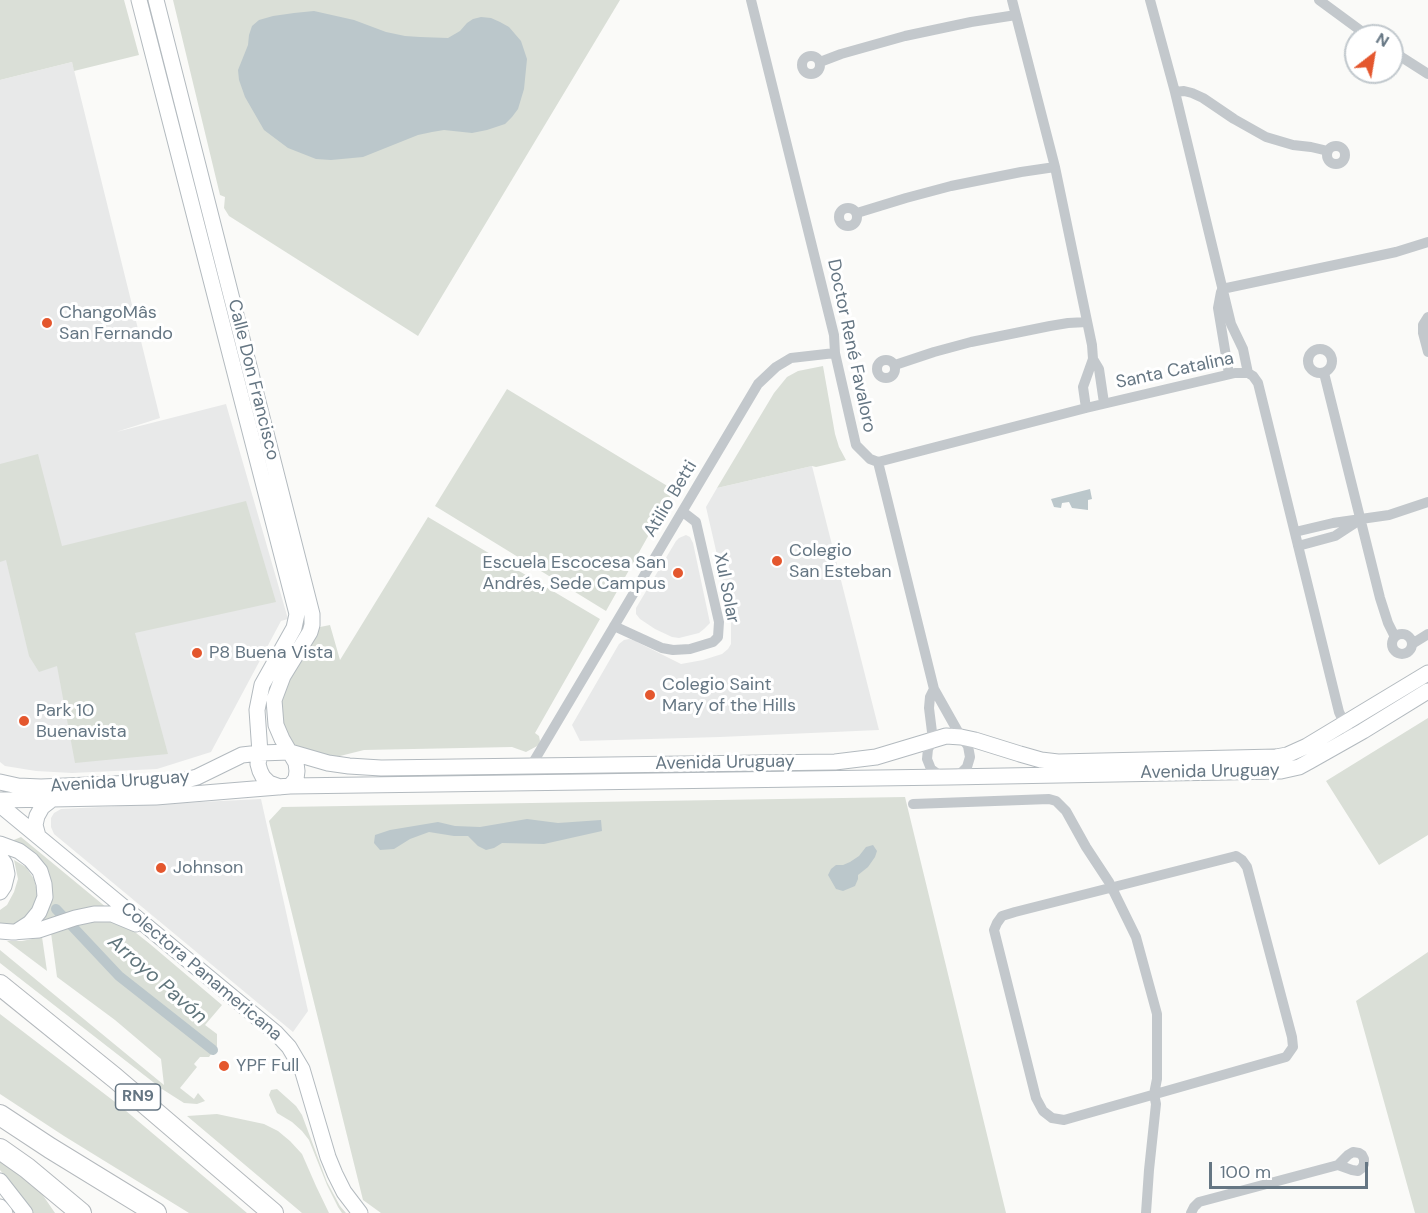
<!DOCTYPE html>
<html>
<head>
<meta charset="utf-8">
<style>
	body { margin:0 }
	#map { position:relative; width:1428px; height:1213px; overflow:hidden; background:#fafaf8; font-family:"DM Sans",sans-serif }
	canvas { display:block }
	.north { position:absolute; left:1344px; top:24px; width:60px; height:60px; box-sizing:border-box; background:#fff; border:2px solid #c1c8cd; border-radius:50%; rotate:31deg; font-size:16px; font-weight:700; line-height:24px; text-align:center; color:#657683 }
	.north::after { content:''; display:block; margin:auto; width:21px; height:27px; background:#e4572e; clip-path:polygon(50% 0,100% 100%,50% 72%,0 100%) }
	.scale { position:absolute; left:1209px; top:1162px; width:159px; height:27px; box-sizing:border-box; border:3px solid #657683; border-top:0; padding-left:8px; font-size:18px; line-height:21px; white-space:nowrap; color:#657683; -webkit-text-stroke:4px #fff; paint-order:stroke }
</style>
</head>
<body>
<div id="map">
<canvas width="1428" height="1213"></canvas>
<div class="north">N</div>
<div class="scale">100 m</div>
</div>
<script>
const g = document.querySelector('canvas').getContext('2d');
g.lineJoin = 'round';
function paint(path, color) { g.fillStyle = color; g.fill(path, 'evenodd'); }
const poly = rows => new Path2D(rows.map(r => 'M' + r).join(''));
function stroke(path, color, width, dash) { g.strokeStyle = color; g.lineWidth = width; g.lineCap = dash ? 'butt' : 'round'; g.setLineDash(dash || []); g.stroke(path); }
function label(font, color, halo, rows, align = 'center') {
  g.font = font + ' "DM Sans",sans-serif'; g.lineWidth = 6; g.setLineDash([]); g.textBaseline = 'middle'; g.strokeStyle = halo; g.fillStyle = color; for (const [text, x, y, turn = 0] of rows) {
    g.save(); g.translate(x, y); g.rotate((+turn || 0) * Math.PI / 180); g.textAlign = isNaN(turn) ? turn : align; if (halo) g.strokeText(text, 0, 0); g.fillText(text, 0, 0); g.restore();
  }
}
paint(poly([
	[72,62,160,418,116,432,226,404,288,619,281,621,211,752,157,769,72,773,36,771,5,766,0,762,0,80],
	[812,466,879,730,720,737,580,741,572,725,619,644,624,640,629,639,633,640,681,664,703,660,722,654,728,649,731,644,731,616,706,507,717,488],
	[686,535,690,537,693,543,710,623,704,629,699,633,679,638,672,637,655,629,640,619,636,614,636,608,676,541,679,538],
	[261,799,308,1011,293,1032,54,834,51,827,51,818,54,813,61,809]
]), '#e8e9e9');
paint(poly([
	[0,0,124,0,139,55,74,71,72,62,0,80],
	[173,0,620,0,418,336,229,216,224,208,225,197,220,195],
	[823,366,835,434,839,447,846,460,816,467,812,466,717,488,774,393,787,377,798,371],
	[507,389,674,490,606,611,435,506],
	[38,454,62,546,246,501,276,602,135,633,168,754,75,763,57,666,39,672,29,656,6,560,0,562,0,464],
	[428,517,600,619,535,733,539,736,540,741,539,745,526,752,512,747,364,750,340,756,329,757,292,747,278,725,282,688,315,628,330,625,340,660],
	[1428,718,1428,835,1379,865,1326,781],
	[905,797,1006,1213,381,1213,363,1200,269,821,282,807],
	[21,837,107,908,41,927,51,900,50,879,9,842],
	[14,860,26,867,34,879,38,895,33,913,23,922,9,926,0,924,0,910,7,905,14,892,18,879],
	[82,921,111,921,131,929,150,944,222,1005,205,1025,217,1034,217,1046,209,1057,200,1057,194,1064,197,1067,180,1088,194,1099,198,1093,205,1101,197,1104,184,1103,162,1089,0,963,0,950,164,1085,161,1059,115,1020,57,977,51,933],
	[42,937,47,971,7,941,22,941],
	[1428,952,1428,1213,1415,1213,1356,1001],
	[0,1014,119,1105,247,1213,189,1213,64,1136,0,1094],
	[277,1089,296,1106,302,1115,327,1182,340,1206,346,1213,342,1213,338,1207,327,1185,309,1140,302,1131,292,1122,277,1113,269,1095,271,1090],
	[217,1114,264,1124,278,1131,290,1141,302,1154,316,1186,329,1213,302,1213,187,1116],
	[0,1160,26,1178,42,1194,55,1213,33,1213,10,1182,0,1170]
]), '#dadfd7');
paint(poly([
	[314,11,354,20,386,32,405,36,420,37,448,38,460,31,467,23,473,19,481,17,491,18,500,22,509,27,521,41,527,59,524,89,518,109,512,117,505,124,487,130,472,133,444,130,432,132,418,135,363,157,331,160,316,159,288,148,264,130,245,97,239,80,238,70,248,45,249,35,252,26,259,20,273,16,294,13],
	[1090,489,1092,499,1088,500,1088,510,1072,508,1069,502,1062,503,1061,508,1054,507,1051,499],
	[527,819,558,823,601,820,602,831,544,844,502,843,494,848,486,850,478,846,468,836,454,836,429,832,410,839,394,849,380,850,374,843,375,835,390,830,438,822,455,826,480,827],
	[873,845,877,851,875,857,868,867,858,875,858,879,855,886,843,891,836,889,828,875,831,869,836,865,843,865,850,862,859,856,866,847]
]), '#bbc7cb');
stroke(poly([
	[56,909,119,976,213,1050]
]), '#bbc7cb', 10);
const secondary = poly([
	[139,0,297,614,294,628,262,685,257,710,260,753,258,764,260,771,263,777,269,783,280,787],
	[156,0,312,614,312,625,310,632,283,676,274,700,276,725,282,739,296,763,297,771,296,779,290,786],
	[0,782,18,786,41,787,183,781,197,777,242,755,260,753,290,752,328,763,349,766,381,768,835,762,876,757,946,736,961,737,975,740,1020,754,1041,760,1058,762,1276,757,1287,755,1307,746,1428,673],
	[0,800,156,797,290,786,949,777,1281,771,1299,767,1310,761,1363,731,1428,691],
	[0,805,276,1033,289,1047,302,1069,328,1157,335,1174,344,1192,360,1213],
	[38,836,35,825,37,816,42,807,51,800],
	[0,844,19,851,31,860,40,871,44,884,45,897,39,912,30,923,16,932],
	[0,857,5,864,7,874,4,886,0,892],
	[0,931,12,932,39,930,75,918,94,914,112,914,136,924],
	[0,1181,25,1213],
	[0,1207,5,1213]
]);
const highway = poly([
	[0,985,115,1078,273,1213],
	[0,1115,50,1148,156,1213],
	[0,1149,27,1168,81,1213]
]);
stroke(secondary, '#b3babf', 17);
stroke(highway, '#b4b9bd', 22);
stroke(poly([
	[751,0,834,335,835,353,856,445,870,459,878,462],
	[1012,0,1055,167,1092,345,1093,359,1083,387,1086,408],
	[1150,0,1175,92,1231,324,1243,349,1248,373],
	[1319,0,1368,36],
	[1392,51,1428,74],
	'802 65a9 9 0 1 1 18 0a9 9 0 1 1-18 0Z',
	[820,62,841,54,905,36,971,22,1016,15],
	[1175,92,1184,91,1192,93,1203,98,1234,119,1266,137,1293,145,1311,147,1328,151],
	'1327 155a9 9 0 1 1 18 0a9 9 0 1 1-18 0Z',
	'839 217a9 9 0 1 1 18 0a9 9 0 1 1-18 0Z',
	[857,213,906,198,951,186,1021,172,1055,167],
	[1222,289,1396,252,1428,242],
	[1221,292,1218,308,1229,374],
	[1428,317,1423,325,1423,333,1428,352],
	'1308 361a12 12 0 1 1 24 0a12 12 0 1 1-24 0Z',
	[1093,359,1099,369,1104,403],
	'877 369a9 9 0 1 1 18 0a9 9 0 1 1-18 0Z',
	[895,365,934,352,971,342,1050,326,1068,323,1087,322],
	[1324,373,1380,598,1388,623,1395,637],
	[878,462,1086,408,1235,373,1248,373,1253,376,1258,383,1339,712,1347,729],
	[878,462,934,689],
	[1295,532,1333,523,1389,515,1428,502],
	[1298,546,1335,536,1358,521],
	[614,626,662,648,673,650,690,649,713,642,718,637,719,622,696,522,683,512],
	'1392 644a10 10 0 1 1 20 0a10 10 0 1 1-20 0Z',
	[1412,644,1428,634],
	[934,689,961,737,968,746,970,757,967,767,959,775,949,777,939,775,931,769,927,759,928,749,933,740,929,708,930,697,934,689],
	[531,766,758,384,776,367,791,358,835,353],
	[913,804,1049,799,1056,801,1066,811,1086,847,1109,882,1136,937,1157,1014,1157,1079,1154,1094,1156,1104,1149,1170,1146,1213],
	[1236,856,1242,860,1247,867,1292,1037,1293,1047,1286,1057,1064,1120,1052,1118,1043,1111,1036,1098,994,930,997,923,1002,916,1015,912,1236,856],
	[1191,1213,1194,1207,1199,1202,1338,1165,1348,1155,1353,1152,1359,1153,1362,1155,1364,1159,1364,1164,1362,1168,1358,1171,1352,1170,1338,1165]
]), '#c3c8cc', 10);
stroke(secondary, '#fff', 15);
stroke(highway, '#fff', 20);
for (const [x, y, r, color] of [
	[47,323,6,"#e4572e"],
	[777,561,6,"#e4572e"],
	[678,573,6,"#e4572e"],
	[197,653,6,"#e4572e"],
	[650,695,6,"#e4572e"],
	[24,721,6,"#e4572e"],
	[161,868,6,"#e4572e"],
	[224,1066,6,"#e4572e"]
]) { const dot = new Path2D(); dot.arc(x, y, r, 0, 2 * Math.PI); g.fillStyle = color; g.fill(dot); stroke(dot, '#fff', 2); }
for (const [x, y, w] of [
	[138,1097,45]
]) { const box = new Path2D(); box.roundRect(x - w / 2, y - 13, w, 26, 4.5); g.fillStyle = '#fff'; g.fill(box); stroke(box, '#657683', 1.5); }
label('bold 16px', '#657683', null, [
	["RN9",138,1097]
]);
label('18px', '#657683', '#fff', [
	["ChangoMâs",59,313],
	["San Fernando",59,334],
	["Colegio",789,551],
	["San Esteban",789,572],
	["Escuela Escocesa San",666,563,"right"],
	["Andrés, Sede Campus",666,584,"right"],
	["P8 Buena Vista",209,653],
	["Colegio Saint",662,685],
	["Mary of the Hills",662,706],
	["Park 10",36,711],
	["Buenavista",36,732],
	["Johnson",173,868],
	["YPF Full",236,1066]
], 'left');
label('18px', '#657683', '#fff', [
	["Doctor René Favaloro",851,346,78],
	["Santa Catalina",1175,371,-12],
	["Calle Don Francisco",253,380,76],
	["Atilio Betti",671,499,-59],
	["Xul Solar",726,588,79],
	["Avenida Uruguay",725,763,-1],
	["Avenida Uruguay",1210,772,-1],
	["Avenida Uruguay",120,782,-4],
	["Colectora Panamericana",201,972,40]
]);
label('italic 20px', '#60757c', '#fff', [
	["Arroyo Pavón",157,980,41]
]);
</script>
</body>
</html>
